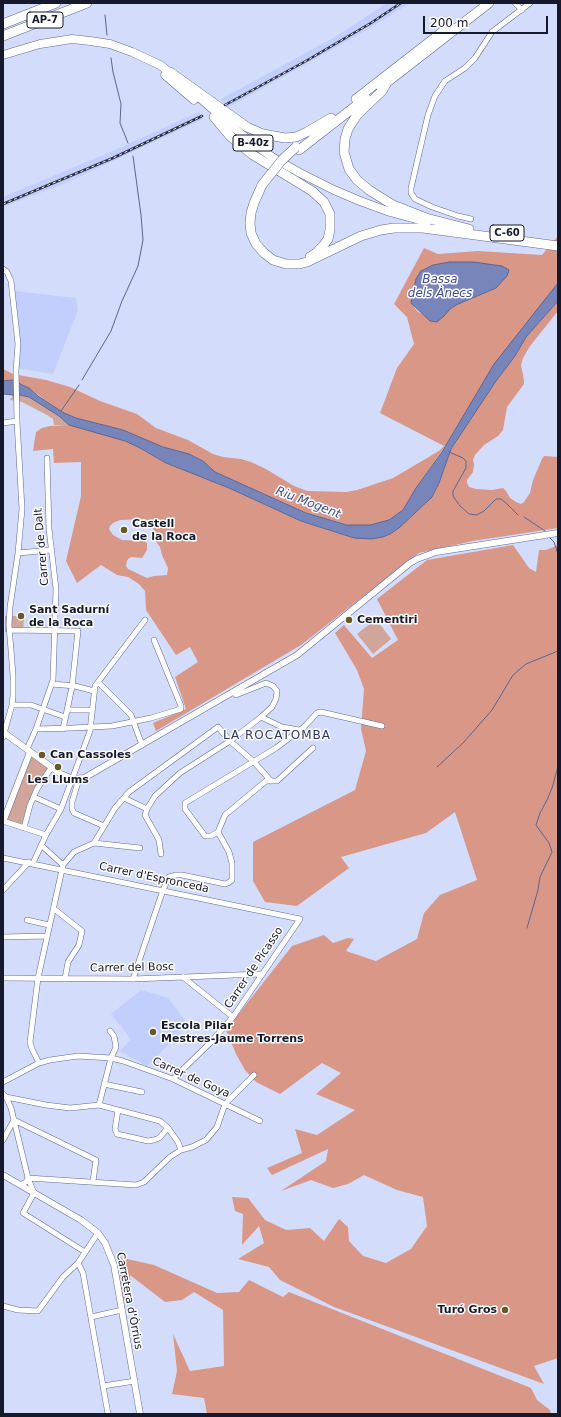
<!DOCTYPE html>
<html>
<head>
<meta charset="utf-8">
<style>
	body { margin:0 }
	#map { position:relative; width:561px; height:1417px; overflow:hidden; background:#d3dcfa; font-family:"DejaVu Sans",sans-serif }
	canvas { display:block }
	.frame { position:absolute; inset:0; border:4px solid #15192b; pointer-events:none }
	.scale { position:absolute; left:423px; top:16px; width:125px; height:18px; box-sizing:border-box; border:2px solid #15192b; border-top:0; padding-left:5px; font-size:12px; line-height:14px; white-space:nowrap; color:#15192b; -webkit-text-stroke:3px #fefefe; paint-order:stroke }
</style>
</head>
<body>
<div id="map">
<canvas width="561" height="1417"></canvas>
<div class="frame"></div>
<div class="scale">200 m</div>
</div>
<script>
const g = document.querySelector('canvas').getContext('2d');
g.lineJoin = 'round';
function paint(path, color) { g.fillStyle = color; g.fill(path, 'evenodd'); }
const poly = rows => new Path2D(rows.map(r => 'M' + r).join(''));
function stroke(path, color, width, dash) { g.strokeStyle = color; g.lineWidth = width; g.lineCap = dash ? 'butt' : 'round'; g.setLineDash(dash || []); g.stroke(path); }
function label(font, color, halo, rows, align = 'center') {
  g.font = font + ' "DejaVu Sans",sans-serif'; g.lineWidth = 3; g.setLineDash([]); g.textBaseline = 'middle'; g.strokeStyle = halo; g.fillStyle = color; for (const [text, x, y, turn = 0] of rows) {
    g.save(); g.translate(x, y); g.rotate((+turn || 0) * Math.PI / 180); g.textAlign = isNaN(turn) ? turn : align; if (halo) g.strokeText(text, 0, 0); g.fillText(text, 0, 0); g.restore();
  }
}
paint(poly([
	[387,3,410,3,367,30,227,108,221,99,335,37],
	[199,112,203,119,68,182,3,207,3,197,108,153],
	[14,291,76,298,78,310,53,374,18,368],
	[141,990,168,998,188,1025,147,1066,120,1051,131,1039,111,1014]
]), '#c2cefc');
paint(poly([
	[13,395,20,395,29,397,59,416,69,425,54,425,53,419,47,415,22,402,10,400],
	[5,616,17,616,17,618,24,619,23,633,5,632],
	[376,619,391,639,373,654,357,634],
	[32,757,50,770,37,789,23,827,4,820,28,759]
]), '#d1a59a');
paint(poly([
	[558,236,558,283,416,488,403,510,389,520,370,525,349,525,306,513,215,472,204,462,194,456,154,444,123,430,76,418,64,413,24,385,12,380,3,381,3,369,13,374,46,380,70,387,100,401,137,414,156,428,188,440,213,454,223,457,241,459,251,462,266,469,294,486,307,491,347,492,357,490,393,478,439,451,444,446,380,413,397,368,414,344,407,317,394,304,424,248,438,254,478,251,542,255],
	[450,262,473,262,487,265,496,288,456,305,450,309,424,315,418,312,411,303,414,292,433,265],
	[558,301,558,311,530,346,523,358,521,365,524,380,524,384,507,407,503,430,498,436,484,445,475,455,473,460,474,464,473,472,467,480,467,483,469,487,476,489,492,490,503,488,506,491,510,498,516,502,521,504,524,502,530,493,533,480,542,459,544,456,558,457,558,528,473,541,419,553,301,645,156,731,153,723,186,709,175,677,198,662,190,647,176,655,146,610,145,591,139,584,128,577,117,575,101,565,77,583,66,561,81,496,81,462,54,463,53,449,33,451,36,432,42,428,50,426,69,425,118,438,140,448,166,463,229,488,301,521,354,538,371,539,383,537,390,534,399,528,432,497,439,483,451,449,496,381,515,356,526,337],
	[144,519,148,520,153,525,154,539,160,547,162,555,168,568,167,575,154,576,147,578,128,569,126,566,127,561,129,558,132,557,142,558,147,550,147,543,144,541,122,540,113,535,109,529,110,526,113,523,120,520],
	[513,545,529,568,536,572,539,550,546,550,558,545,558,1358,534,1366,544,1384,334,1307,280,1280,269,1267,238,1259,264,1243,259,1226,242,1245,243,1214,235,1211,232,1197,248,1198,265,1220,286,1230,310,1228,324,1241,339,1219,348,1227,349,1241,363,1256,386,1263,411,1249,427,1226,423,1197,397,1190,364,1175,348,1184,333,1188,311,1180,281,1191,326,1161,328,1149,272,1175,267,1168,302,1153,295,1129,317,1135,355,1110,316,1094,341,1073,322,1063,280,1094,256,1082,245,1070,236,1054,226,1030,292,946,324,935,333,943,348,938,354,939,346,951,376,961,417,939,424,913,440,895,477,880,455,812,426,833,341,857,349,868,297,906,265,902,253,881,253,842,355,790,366,751,361,729,364,689,357,670,335,633,344,625,372,658,398,640,377,599,427,560],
	[118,1257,154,1265,217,1293,239,1292,249,1280,283,1297,289,1292,531,1388,537,1400,550,1410,551,1414,207,1414,204,1398,172,1394,177,1371,173,1334,190,1371,224,1366,223,1310,194,1292,182,1300,165,1302,130,1275,132,1303,122,1300]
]), '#d99788');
const water = poly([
	[450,262,473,262,502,266,509,270,507,276,496,288,456,305,450,309,444,316,437,322,430,321,411,303,416,279,421,271,433,265,450,262],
	[558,283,558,301,526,337,515,356,496,381,451,449,439,483,432,497,399,528,390,534,383,537,371,539,354,538,301,521,229,488,166,463,140,448,125,441,69,425,59,416,29,397,20,395,13,395,3,394,3,381,12,380,29,388,38,396,64,413,76,418,123,430,163,447,189,454,203,461,215,472,306,513,347,525,370,525,389,520,403,510,416,488,442,452,494,364,558,283]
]);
paint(water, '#7785bb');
stroke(water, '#5a6590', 1);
stroke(poly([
	[105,15,107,35],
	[111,58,113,72,121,104,120,123,128,143],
	[82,380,111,331,122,301,138,266,143,240,141,215,133,156],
	[61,411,79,385],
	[449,452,463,458,466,461,466,468,453,491,453,496,460,506,469,514,477,515,484,511,496,499,501,499,507,504,518,515],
	[524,517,545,531],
	[549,537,554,542,558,554],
	[437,767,463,743,492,710,513,675,526,664,558,651],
	[527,928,538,890,540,877,552,852,549,843,536,825,540,813,547,800,552,788,558,767]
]), '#5a6590', 1);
const minor = poly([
	[515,3,522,10],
	[471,219,458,216,432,207,415,199,411,193,411,188,428,115,435,96,445,81,465,68,475,58,492,32,530,3],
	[3,269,7,272,11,281,18,344,16,371,17,421,22,509,18,553,10,607,9,625,13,675,13,696,12,705,3,737],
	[3,423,17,421],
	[18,553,51,550],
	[10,630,78,631,72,687,63,729],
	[98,682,131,715,142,745],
	[52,684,75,686,94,691],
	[12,705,31,705,65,717],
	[67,710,92,710],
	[261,717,282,727,299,730],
	[36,729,72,728,112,726,151,718,181,709,181,706,154,640],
	[313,748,277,781,266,781,225,815,218,832,211,836,205,836,185,809,185,803,276,748,304,727,317,713,321,712,382,726],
	[27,749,36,729,53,680,56,589,49,529,47,458],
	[79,779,72,802,72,809,74,813,104,826],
	[34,797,61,809],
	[124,798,147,809],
	[3,821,46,835],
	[24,828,30,805,37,789,51,768],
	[94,843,140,848],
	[41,845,63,865],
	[161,854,159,840,145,815,147,809,155,796,180,773,230,741,261,717,272,707,276,699,277,691,273,686,266,683,236,695,234,692],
	[3,858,300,919,233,1017,210,1043,173,1079],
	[33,863,46,835,61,809,90,731,95,686,145,620],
	[3,890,29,862],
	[53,908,82,931,79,945,68,962,65,979],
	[27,920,49,925],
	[3,937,47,936],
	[183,977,233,1017],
	[3,978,133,979,261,974],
	[133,979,163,890,169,877,176,875,182,875,225,884,228,883,232,880,232,863,229,852,218,832],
	[39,1063,32,1049,30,1042,38,978,63,865,74,852,94,843,115,808,129,792,218,727,230,741,254,762,271,781],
	[3,1082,39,1063,50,1060,78,1056,111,1058,123,1061,173,1079,260,1121],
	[104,1084,142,1092],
	[3,1094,6,1097,11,1108,28,1178,26,1182,20,1185],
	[6,1097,46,1105,70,1108,99,1105,160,1121,168,1128,178,1142,181,1150],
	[99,1105,111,1058,116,1047,114,1036,110,1031],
	[118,1110,115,1129,117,1134,148,1141,154,1140,159,1138,168,1128],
	[3,1140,14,1120,96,1160,93,1181],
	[85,1252,23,1213,34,1193,28,1178,136,1185,144,1182,170,1157,181,1150,192,1147,206,1140,217,1127,225,1104,254,1075],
	[78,1263,83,1273,108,1414],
	[3,1306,18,1310,38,1311,63,1277,78,1263,98,1233],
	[91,1317,122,1310],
	[103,1386,135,1381]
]);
const tertiary = poly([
	[3,732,61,774,73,779,84,778,297,655,410,563,417,559,436,552,558,533],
	[3,822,30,752],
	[3,1175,81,1220,98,1233,105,1243,114,1265,140,1414]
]);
const trunk = poly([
	[3,55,40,44,72,39,90,41,110,44,132,52,160,65,174,76],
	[165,75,194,100],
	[192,91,247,139,272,157,300,173,334,190,360,201,390,212,427,222]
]);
const motorway = poly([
	[3,24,56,3],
	[3,36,87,3],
	[170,72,247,127,263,134,285,138,296,137,307,132,331,118],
	[386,84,382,91,357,115,348,129,345,139,344,152,349,169,357,180,369,190,393,205,426,218,469,229],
	[381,87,489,3],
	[356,99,450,26],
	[214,117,231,137,253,155,312,191,324,202,330,214,330,230,328,239,323,246,316,253,310,257],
	[299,150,366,98],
	[262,185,254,203,251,213,250,223,251,233,256,244,264,253,273,260,286,264,299,264,307,262,361,236,381,230,394,228,423,228,558,246]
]);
stroke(minor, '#5f6996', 6);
stroke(tertiary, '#5f6996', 7);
stroke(trunk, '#5f6996', 9);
stroke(motorway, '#5f6996', 10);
stroke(minor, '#fff', 5);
stroke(tertiary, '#fff', 6);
stroke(trunk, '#fff', 8);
stroke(motorway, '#fff', 9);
const rail = poly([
	[225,105,306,61,371,23,401,3],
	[3,204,113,158,202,116]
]);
stroke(rail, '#2a2f42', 2.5);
stroke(rail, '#fefefe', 1, [3]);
const motorwayBridge = poly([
	[262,185,282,160,296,147]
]);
stroke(motorwayBridge, '#5f6996', 10, []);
stroke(motorwayBridge, '#fff', 9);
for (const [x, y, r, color] of [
	[124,530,4,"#675825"],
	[21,616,4,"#675825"],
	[349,620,4,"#675825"],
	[42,755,4,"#675825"],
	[58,767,4,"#675825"],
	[153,1032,4,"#675825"],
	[505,1310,4,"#675825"]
]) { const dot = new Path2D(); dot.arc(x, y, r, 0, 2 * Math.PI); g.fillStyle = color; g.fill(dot); stroke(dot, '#fefefe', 1.5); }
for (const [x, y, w] of [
	[45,20,36],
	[253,143,40],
	[507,233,34]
]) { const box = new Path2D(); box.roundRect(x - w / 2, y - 8, w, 16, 3); g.fillStyle = '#fefefe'; g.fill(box); stroke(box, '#15192b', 1); }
label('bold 10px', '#15192b', null, [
	["AP-7",45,20],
	["B-40z",253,143],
	["C-60",507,233]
]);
label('bold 11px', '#15192b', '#fefefe', [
	["Castell",132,524],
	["de la Roca",132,537],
	["Sant Sadurní",29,610],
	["de la Roca",29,623],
	["Cementiri",357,620],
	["Can Cassoles",50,755],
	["Les Llums",58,780,"center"],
	["Escola Pilar",161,1026],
	["Mestres-Jaume Torrens",161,1039],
	["Turó Gros",497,1310,"right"]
], 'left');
label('11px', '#15192b', '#fefefe', [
	["Carrer de Dalt",42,547,-95],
	["Carrer d'Espronceda",154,878,12],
	["Carrer del Bosc",132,968,-1],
	["Carrer de Picasso",254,968,-56],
	["Carrer de Goya",191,1078,24],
	["Carretera d'Òrrius",129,1301,79]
]);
label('italic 12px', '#404c91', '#fefefe', [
	["Bassa",440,280],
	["dels Ànecs",440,294],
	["Riu Mogent",308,503,21]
]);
g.letterSpacing = '1px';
label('12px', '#2e365f', '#fefefe', [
	["LA ROCATOMBA",277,736]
]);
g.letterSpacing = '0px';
</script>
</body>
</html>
